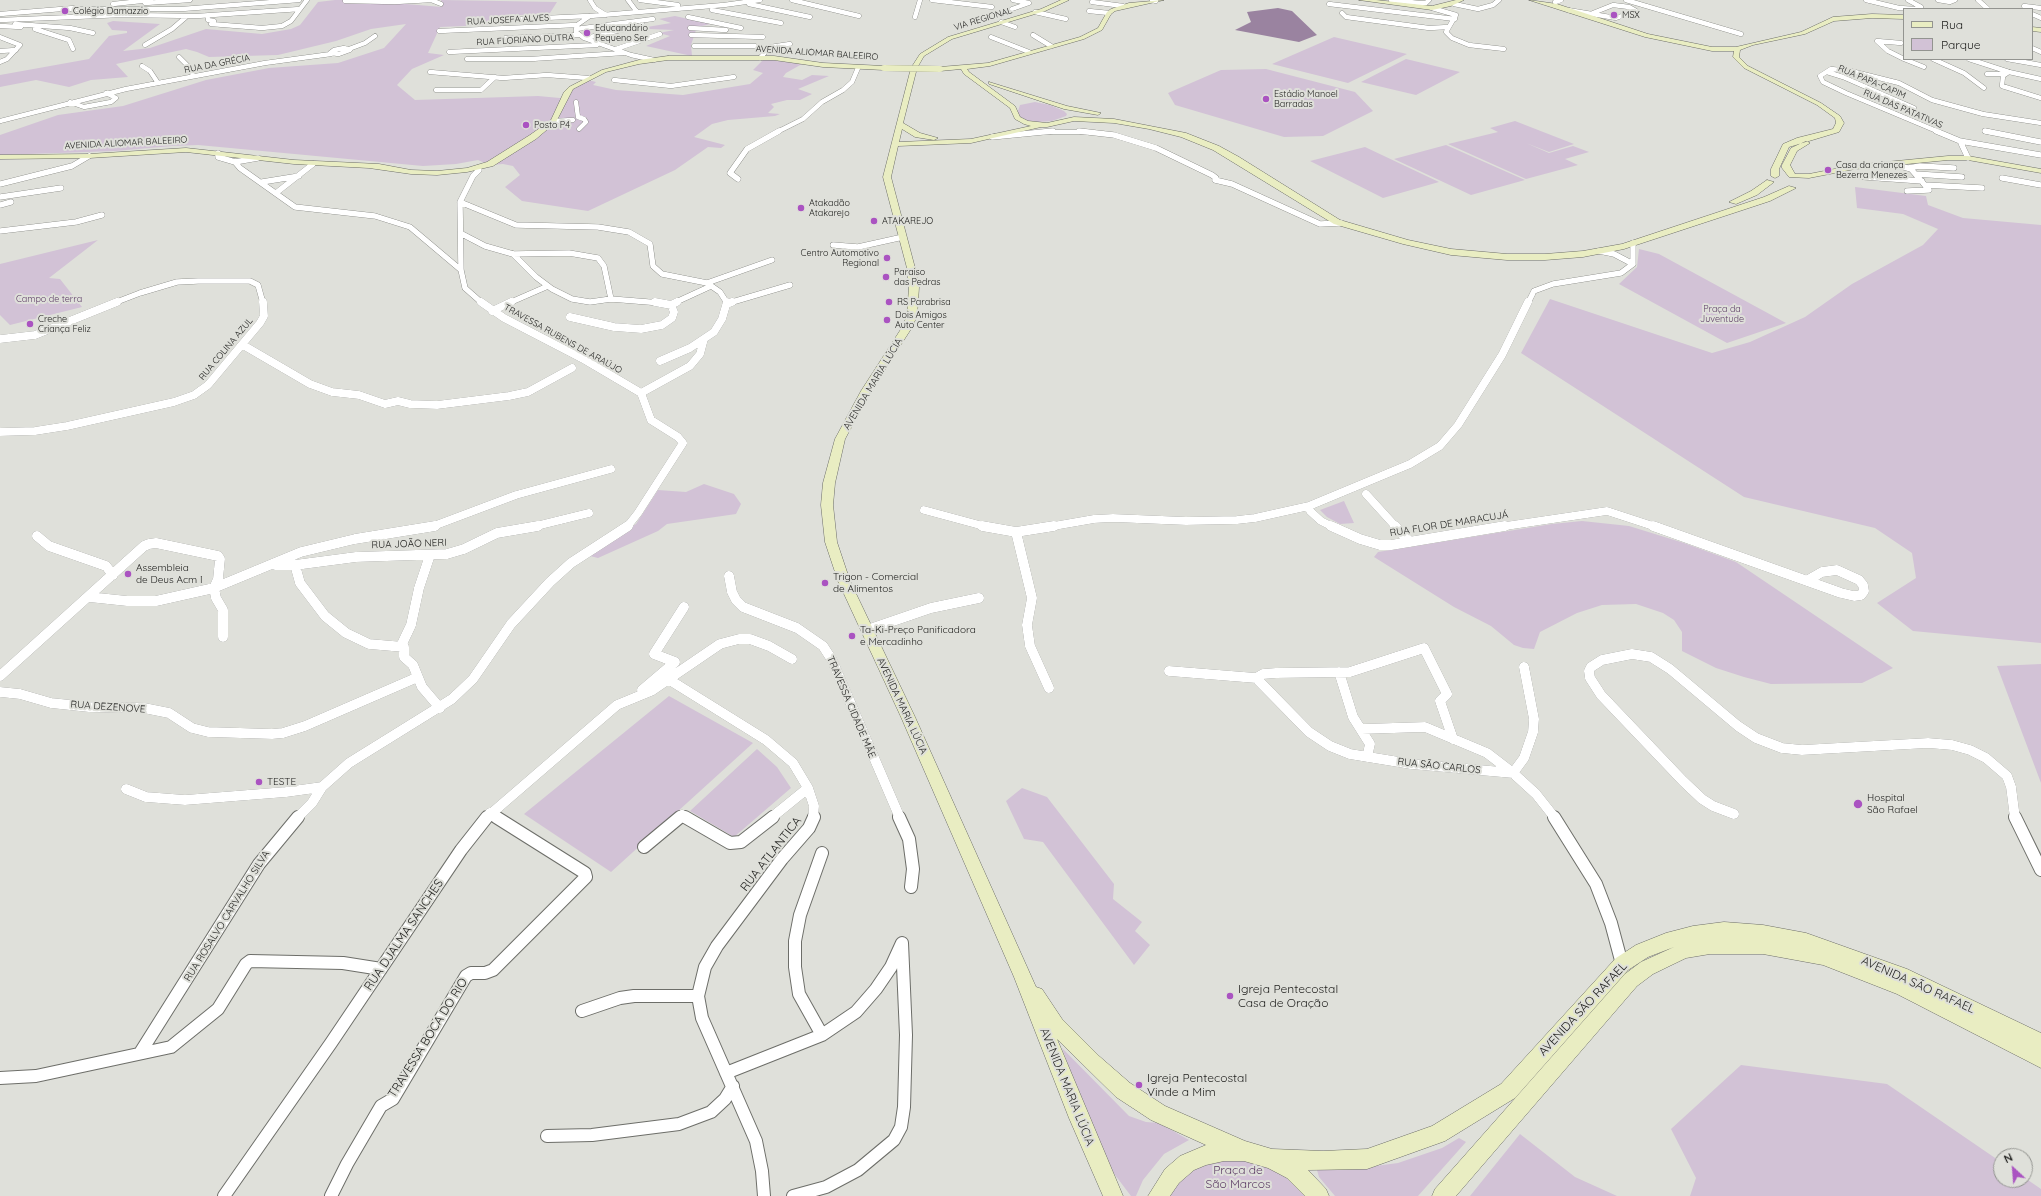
<!DOCTYPE html>
<html>
<head>
<meta charset="utf-8">
<style>
	body { margin:0 }
	#map { position:relative; width:2041px; height:1196px; overflow:hidden; background:#dfe0da; font-family:Quicksand,sans-serif }
	canvas { display:block }
	.legend { position:absolute; left:1903px; top:8px; width:130px; height:52px; box-sizing:border-box; background:#dfe0da; border:1px solid #939490; margin:0; padding:5px 7px; list-style:none; font-size:12px; color:#222220 }
	.legend li { display:flex; align-items:center; gap:8px; height:20px }
	.legend b { width:20px; border:1px solid #939490 }
	.north { position:absolute; left:1993px; top:1148px; width:40px; height:40px; box-sizing:border-box; background:#dfe0da; border:1px solid #939490; border-radius:50%; rotate:334deg; font-size:11px; font-weight:700; line-height:16px; text-align:center; color:#222220 }
	.north::after { content:''; display:block; margin:auto; width:14px; height:18px; background:#aa53c1; clip-path:polygon(50% 0,100% 100%,50% 72%,0 100%) }
</style>
</head>
<body>
<div id="map">
<canvas width="2041" height="1196"></canvas>
<ul class="legend">
<li><b style="height:5px;background:#e9edc2"></b>Rua</li>
<li><b style="height:11px;background:#d2c2d6"></b>Parque</li>
</ul>
<div class="north">N</div>
</div>
<script>
const g = document.querySelector('canvas').getContext('2d');
g.lineJoin = 'round';
function paint(path, color) { g.fillStyle = color; g.fill(path, 'evenodd'); }
const poly = rows => new Path2D(rows.map(r => 'M' + r).join(''));
function stroke(path, color, width, dash) { g.strokeStyle = color; g.lineWidth = width; g.lineCap = dash ? 'butt' : 'round'; g.setLineDash(dash || []); g.stroke(path); }
function label(font, color, halo, rows, align = 'center') {
  g.font = font + ' Quicksand,sans-serif'; g.lineWidth = 4; g.setLineDash([]); g.textBaseline = 'middle'; g.strokeStyle = halo; g.fillStyle = color; for (const [text, x, y, turn = 0] of rows) {
    g.save(); g.translate(x, y); g.rotate((+turn || 0) * Math.PI / 180); g.textAlign = isNaN(turn) ? turn : align; if (halo) g.strokeText(text, 0, 0); g.fillText(text, 0, 0); g.restore();
  }
}
paint(poly([
	[335,0,381,0,382,2,442,7,441,0,557,2,550,13,492,17,488,25,440,27,428,53,444,55,412,69,397,85,415,100,538,96,560,98,588,80,596,82,593,85,616,90,683,95,750,84,763,73,753,70,764,59,802,64,786,73,783,77,802,80,812,75,829,76,798,89,812,94,800,100,787,100,771,104,774,107,768,113,780,114,775,116,728,120,712,124,694,137,725,145,721,148,708,147,675,170,588,211,522,201,505,187,520,175,513,166,503,164,489,165,478,160,456,164,423,166,198,145,172,146,115,151,0,155,0,135,58,115,123,106,206,80,269,68,338,63,384,48,406,24,371,29,336,41,278,55,209,57,197,52,186,49,116,64,128,77,91,80,69,87,36,80,0,87,0,75,89,59,109,36,127,33,127,31,112,30,107,23,113,21,160,24,123,51,150,48,206,29,262,34,291,29,300,25,318,2],
	[675,16,711,24,697,27,691,45,692,56,646,46,670,36,659,33,674,30,649,29,647,27,671,23,659,19],
	[1334,37,1407,54,1348,83,1272,64],
	[1406,59,1460,72,1416,95,1361,82],
	[1266,69,1355,92,1373,111,1323,136,1284,137,1175,105,1168,93,1221,70],
	[1035,102,1050,105,1064,111,1067,114,1066,116,1052,121,1038,122,1026,121,1017,114,1020,105],
	[1515,121,1574,144,1549,152,1526,143,1549,153,1573,146,1589,152,1565,159,1578,165,1526,179,1448,144,1498,132,1490,128],
	[1446,145,1525,180,1471,195,1394,159],
	[1365,147,1439,182,1383,198,1310,161],
	[1855,187,1926,196,1928,205,1963,218,2041,225,2041,643,1913,631,1877,603,1916,578,1912,553,1875,528,1744,497,1521,353,1550,299,1712,353,1750,342,1805,317,1852,284,1923,245,1938,229,1903,214,1857,208],
	[98,240,49,278,60,279,82,307,10,325,0,315,0,264],
	[1639,249,1659,254,1786,323,1727,343,1619,284,1637,267],
	[704,484,734,494,741,504,736,514,667,524,658,531,598,558,590,556,636,524,658,490,686,492],
	[1344,501,1354,523,1340,524,1327,517,1320,510],
	[1582,521,1629,526,1684,543,1736,562,1893,668,1862,683,1771,684,1744,677,1716,668,1682,651,1682,632,1674,620,1663,613,1636,604,1602,605,1577,613,1540,632,1534,649,1523,648,1514,645,1491,626,1454,607,1374,557,1378,552,1552,524],
	[2041,664,2041,783,1997,666],
	[669,696,753,743,611,872,524,814],
	[757,749,777,767,791,788,734,837,690,811],
	[1022,788,1047,797,1114,884,1113,899,1142,922,1135,931,1150,945,1134,965,1043,842,1024,839,1006,801],
	[1062,1048,1129,1116,1146,1122,1159,1123,1189,1140,1164,1154,1143,1180,1136,1196,1131,1196,1112,1171,1073,1080],
	[1741,1065,1887,1084,2001,1162,2001,1180,2025,1180,2025,1178,2041,1189,2041,1196,1690,1196,1696,1178,1671,1129],
	[1520,1134,1575,1177,1617,1196,1470,1196],
	[1459,1138,1466,1142,1418,1196,1335,1196,1319,1177,1317,1170,1327,1169,1353,1169,1398,1163,1442,1148],
	[1223,1158,1275,1165,1308,1196,1167,1196,1171,1187,1196,1165]
]), '#d2c2d6');
paint(poly([
	[1278,8,1292,11,1317,35,1299,42,1235,30,1251,22,1247,12]
]), '#9a83a0');
const streetFar4 = poly([
	[431,0,441,4],
	[590,0,595,8,606,15],
	[628,0,637,12],
	[640,0,678,5],
	[792,0,859,16],
	[932,0,992,7],
	[1152,0,1156,1],
	[1391,0,1419,3,1426,3,1429,0],
	[1626,0,1741,34],
	[1866,0,1899,8,1916,9,1921,7,1908,0],
	[1938,0,1950,2,1955,0],
	[1978,0,1988,9],
	[345,1,395,2,432,0],
	[1092,2,1123,6],
	[1555,2,1561,0],
	[145,3,190,0],
	[113,4,151,0],
	[749,4,810,17],
	[1329,4,1455,19],
	[1454,4,1478,9,1493,5,1499,0],
	[2024,6,2041,8],
	[1432,8,1456,15,1446,32,1452,38,1469,45,1504,49],
	[69,9,182,9,299,0],
	[1012,9,1029,3,1013,0],
	[712,10,781,23],
	[1568,10,1616,18,1636,11],
	[1089,11,1109,13],
	[1035,12,1066,19],
	[1342,13,1346,17,1429,28,1449,27],
	[1593,13,1613,5,1629,7,1636,11],
	[0,14,74,8],
	[2032,14,2041,18],
	[208,16,208,20,214,21,211,24,262,28,282,26,291,21,307,0],
	[688,17,741,28],
	[915,17,920,0],
	[0,20,122,15,197,16,300,9],
	[500,20,588,16],
	[1001,22,1015,27],
	[15,24,70,28,93,33],
	[0,26,21,27],
	[690,28,726,30],
	[35,29,69,40,73,49],
	[576,29,653,19],
	[439,31,577,25],
	[691,35,763,37],
	[1033,35,1051,46],
	[0,37,20,45,7,59,0,62],
	[991,37,1029,52],
	[505,38,578,35],
	[586,38,643,25],
	[1901,43,1877,41,1888,51,1904,59],
	[145,45,172,29,186,17],
	[694,46,755,46],
	[344,48,350,50,339,54,330,53,334,50,344,48],
	[2032,48,2041,52],
	[349,49,365,43,375,36],
	[616,49,660,34],
	[0,51,16,50],
	[449,52,597,45],
	[179,57,191,69,193,76],
	[760,58,770,47,790,44],
	[467,59,531,59,623,53],
	[1904,59,1924,67],
	[1933,59,1964,73,1984,88],
	[1969,59,2009,72,2041,79],
	[2007,59,2041,65],
	[654,60,631,55,584,38,576,32,577,25,590,16,724,5,760,0],
	[142,66,150,71,158,83],
	[430,72,503,78,547,75,588,78],
	[1827,72,1843,77,1914,108],
	[2009,72,2003,76,2002,86,2041,98],
	[1987,74,2005,74],
	[614,80,671,86,734,77],
	[436,90,481,90,495,77],
	[70,102,84,107,111,102,116,98,106,93],
	[576,102,578,117],
	[578,117,584,119,586,122,579,129],
	[0,121,126,89,265,63,331,54],
	[554,121,573,120],
	[1985,131,1990,132],
	[777,132,803,119,822,102,843,90,852,82,858,68],
	[1043,132,1088,132],
	[1939,132,1846,93,1823,82,1820,76,1831,69,1851,71,1899,83,1932,100,1983,114,2041,123]
]);
const streetFar3 = poly([
	[1079,131,1114,135,1156,148,1212,175,1216,178,1215,180,1232,184,1320,224,1341,223],
	[1936,131,1960,141,1968,158],
	[1985,131,2041,142],
	[992,137,1053,131],
	[1960,141,2041,155],
	[218,153,218,157,235,162,240,168,295,207,375,216,410,227,461,270],
	[235,162,258,158],
	[1893,164,1911,169,1929,190,1907,191],
	[478,168,479,170,473,176,460,202,461,270,465,288,482,303],
	[1908,168,1920,166,1954,168],
	[1916,174,1962,177],
	[1864,177,1922,181],
	[2002,178,2041,185],
	[738,179,730,173,747,149,779,131],
	[262,182,299,176],
	[0,184,72,166,89,156],
	[1925,185,1982,188],
	[276,193,313,164],
	[0,197,61,188],
	[460,202,516,225,598,227,629,232,650,244,653,266,662,274,707,283,720,292,727,303],
	[0,205,11,202],
	[0,231,76,222,102,215],
	[462,234,485,246,513,254,569,253,598,258,604,266,611,299],
	[1633,243,1633,264],
	[833,245,858,247,903,237],
	[1599,251,1614,254,1633,264],
	[513,254,536,277,552,289,572,299,590,302,611,299,661,303],
	[707,283,772,260],
	[114,303,140,293,177,282,198,281,250,281,258,285,263,303],
	[509,303,548,286],
	[674,303,711,286],
	[729,303,790,285],
	[1528,303,1534,291,1553,284,1621,273,1633,264]
]);
const streetFar2 = poly([
	[481,302,504,318,585,360,641,393],
	[727,304,732,302],
	[671,305,677,302],
	[492,311,511,302],
	[570,317,614,327,641,329,662,325,672,318,674,312,671,305,655,302],
	[0,339,35,335,117,302],
	[243,345,310,384,332,392,359,395,385,404,398,401,410,404,437,405,509,396,528,392,572,368],
	[660,361,690,348,714,332,722,319,727,302],
	[641,393,690,366,700,354,704,339],
	[0,432,35,431,67,426,174,402,194,395,208,385,260,323,264,316,263,302],
	[1366,494,1396,527],
	[924,510,987,527],
	[431,527,516,495,611,469],
	[532,527,589,513],
	[627,527,638,513,683,443,678,437,651,420,641,393],
	[1048,527,1094,519,1113,518,1186,521,1237,520,1255,518,1309,506],
	[1333,527,1321,521,1310,511,1309,506,1410,464,1440,446,1458,425,1502,355,1528,302],
	[1499,527,1607,511,1656,527]
]);
const streetFar1 = poly([
	[982,526,1016,532,1054,526],
	[1331,526,1360,539,1380,545,1391,545,1505,526],
	[1395,526,1410,542],
	[1653,526,1841,593,1854,596,1861,595,1864,591,1863,585,1859,580,1837,570,1822,572,1808,580],
	[1016,532,1032,598,1027,625,1030,646,1049,688],
	[37,536,49,546,106,566,113,575],
	[275,565,295,565,300,583,325,616,346,633,369,644,404,647,404,657,413,665,422,687,440,708],
	[295,565,356,557,447,554,464,549,497,533,538,526],
	[729,576,732,592,736,600,743,607,797,628,823,646,832,660,900,818],
	[89,597,127,601,156,601,214,588,301,552,355,539,435,526],
	[867,630,931,608,979,598],
	[401,646,411,625,419,588,430,555],
	[1169,671,1256,678,1309,732,1330,746,1350,754,1411,764,1513,773,1536,794,1555,818],
	[1339,672,1353,717,1370,744,1367,757],
	[0,676,144,546,149,544,156,543,218,556,220,559,218,579,214,588,216,598,223,610,223,637],
	[1256,678,1263,674,1276,673,1350,672,1424,648,1447,694,1440,701,1453,739],
	[668,679,766,740,793,763,808,788,814,806,813,818],
	[642,690,675,662,654,654,684,607],
	[0,692,20,694,51,703,89,707,144,708,169,713,192,728,208,732,272,734,283,733,305,726,418,677],
	[1362,729,1425,727,1487,753,1513,773,1524,758,1533,732,1534,719,1524,667],
	[126,789,146,797,185,800,286,792,322,787],
	[490,813,497,818],
	[1734,814,1713,806,1702,799,1683,781,1601,695,1590,678,1589,671,1591,667,1602,660,1632,654,1651,657,1670,669,1738,726,1756,738,1782,748,1802,750,1928,743,1952,745,1970,750,1986,758,2007,776,2011,787,2015,818],
	[297,818,312,803,322,787,349,763,452,699,473,679,511,624,550,582,571,563,628,526],
	[486,818,617,705,651,691,720,644,739,639,750,639,769,646,792,659],
	[679,818,682,815,686,818],
	[771,818,808,788]
]);
const street = poly([
	[685,817,730,843,741,842,773,817],
	[899,817,909,839,913,869,911,887],
	[1554,817,1596,884,1611,923,1622,964],
	[2015,817,2041,870],
	[644,847,680,817],
	[822,853,800,915,795,941,795,967,799,994,822,1035],
	[582,1011,620,998,634,996,698,996],
	[140,1053,259,864,298,817],
	[726,1073,822,1035,856,1012,876,989,891,967,902,943,906,1035,904,1107,901,1127,894,1140,858,1170,826,1187,793,1196],
	[0,1078,36,1076,171,1047,218,1009,246,964,250,961,343,963,381,969],
	[547,1136,592,1135,679,1124,711,1112,725,1099,733,1086],
	[224,1196,331,1043,461,850,487,817],
	[331,1196,347,1164,381,1106,393,1099,466,976,471,973,485,973,493,970,586,877,585,873,496,817],
	[764,1196,762,1171,756,1141,702,1018,698,996,705,967,717,946,782,859,809,828,814,817]
]);
const secondary = poly([
	[1061,0,1069,0,1045,11,952,39,924,56,917,68,903,123,920,133,938,138,934,140,915,137,902,129,899,142,971,139,1031,126,1024,124,1015,119,1010,108,964,74,961,69,940,71,937,69,940,67,988,63,1080,37,1098,28,1107,12,1111,9,1129,3,1164,0,1115,11,1111,14,1102,30,1084,39,990,66,967,69,969,72,1015,106,1020,117,1028,121,1047,123,1074,117,1114,119,1186,133,1219,146,1239,157,1340,220,1408,240,1451,249,1507,254,1545,254,1583,251,1622,244,1764,197,1789,186,1796,188,1770,201,1624,249,1583,257,1545,260,1507,260,1451,255,1403,244,1334,224,1213,150,1181,137,1149,129,1114,123,1074,121,1047,127,1041,127,971,143,898,146,891,177,915,268,919,287,917,316,911,329,871,391,845,439,835,483,833,505,837,542,850,581,915,717,1036,987,1042,989,1062,1019,1099,1056,1130,1083,1165,1106,1245,1141,1272,1149,1323,1151,1367,1149,1432,1126,1501,1084,1616,958,1636,945,1666,933,1693,926,1724,922,1763,925,1806,933,1907,969,2041,1033,2041,1068,1897,994,1823,965,1763,954,1710,954,1686,958,1653,974,1637,986,1456,1196,1432,1196,1435,1189,1625,974,1641,962,1674,947,1648,957,1628,970,1515,1098,1445,1141,1367,1169,1308,1170,1326,1189,1329,1196,1305,1196,1287,1178,1268,1168,1244,1161,1224,1161,1206,1165,1194,1170,1179,1183,1170,1196,1148,1196,1165,1169,1180,1156,1206,1145,1151,1120,1116,1097,1057,1039,1123,1196,1103,1196,1069,1118,1014,977,901,717,838,581,825,542,821,505,823,483,835,439,861,391,901,329,907,316,909,287,907,268,883,177,911,68,920,54,948,37,1041,9,1061,0],
	[1359,0,1376,0,1432,6,1456,0,1464,0,1451,6,1432,10,1359,0],
	[1529,0,1557,4,1648,34,1712,47,1736,47,1801,32,1833,17,1872,14,1904,15,1904,19,1872,18,1834,21,1805,34,1753,45,1740,50,1739,57,1748,66,1821,103,1840,116,1844,123,1839,132,1789,147,1779,169,1779,176,1775,178,1771,176,1771,169,1783,144,1797,138,1833,129,1836,123,1835,118,1817,105,1744,68,1733,57,1734,51,1712,51,1645,37,1529,0],
	[2032,27,2041,28,2041,32,2032,31,2032,27],
	[668,56,774,56,823,63,884,66,887,68,884,70,823,67,774,60,668,60,639,64,606,72,573,89,556,122,536,139,493,166,467,172,437,175,411,174,369,168,294,164,186,152,89,158,0,159,0,155,89,154,186,148,294,160,379,164,411,170,437,171,467,168,487,162,530,135,551,120,564,92,569,87,602,70,639,60,668,56],
	[989,82,1067,106,1101,113,1098,115,1064,109,989,84,989,82],
	[1806,141,1810,143,1797,151,1790,165,1795,174,1809,174,1855,165,1948,156,1968,156,2041,169,2041,173,1968,160,1948,160,1855,169,1809,178,1789,177,1782,168,1782,165,1791,148,1806,141],
	[1767,180,1774,182,1757,195,1736,204,1729,202,1751,191,1767,180]
]);
stroke(streetFar4, '#6d6e69', 5);
stroke(streetFar3, '#6d6e69', 6);
stroke(streetFar2, '#6d6e69', 8);
stroke(streetFar1, '#6d6e69', 10);
stroke(street, '#6d6e69', 14);
stroke(secondary, '#6d6e69', 1);
stroke(streetFar4, '#fff', 4.5);
stroke(streetFar3, '#fff', 5.5);
stroke(streetFar2, '#fff', 8);
stroke(streetFar1, '#fff', 10);
stroke(street, '#fff', 12);
paint(secondary, '#e9edc2');
const secondaryBridge = poly([
	[884,68,940,69]
]);
stroke(secondaryBridge, '#6d6e69', 6, []);
stroke(secondaryBridge, '#e9edc2', 6);
for (const [x, y, r, color] of [
	[65,11,4,"#aa53c1"],
	[1614,15,4,"#aa53c1"],
	[587,33,4,"#aa53c1"],
	[1266,99,4,"#aa53c1"],
	[526,125,4,"#aa53c1"],
	[1828,170,4,"#aa53c1"],
	[801,208,4,"#aa53c1"],
	[874,221,4,"#aa53c1"],
	[887,258,4,"#aa53c1"],
	[886,277,4,"#aa53c1"],
	[889,302,4,"#aa53c1"],
	[887,320,4,"#aa53c1"],
	[30,324,4,"#aa53c1"],
	[128,574,4,"#aa53c1"],
	[825,583,4,"#aa53c1"],
	[852,636,4,"#aa53c1"],
	[259,782,4,"#aa53c1"],
	[1858,804,5,"#aa53c1"],
	[1230,996,4,"#aa53c1"],
	[1139,1085,4,"#aa53c1"]
]) { const dot = new Path2D(); dot.arc(x, y, r, 0, 2 * Math.PI); g.fillStyle = color; g.fill(dot); stroke(dot, '#dfe0da', 1.5); }
label('9px', '#222220', '#dfe0da', [
	["Colégio Damazzio",73,11],
	["MSX",1622,15],
	["Educandário",595,28],
	["Pequeno Ser",595,38],
	["Estádio Manoel",1274,94],
	["Barradas",1274,104],
	["Posto P4",534,125],
	["Casa da criança",1836,165],
	["Bezerra Menezes",1836,175],
	["Atakadão",809,203],
	["Atakarejo",809,213],
	["ATAKAREJO",882,221],
	["Centro Automotivo",879,253,"right"],
	["Regional",879,263,"right"],
	["Paraiso",894,272],
	["das Pedras",894,282],
	["RS Parabrisa",897,302],
	["Dois Amigos",895,315],
	["Auto Center",895,325],
	["Creche",38,319],
	["Criança Feliz",38,329]
], 'left');
label('9px', '#222220', '#dfe0da', [
	["VIA REGIONAL",983,19,-17],
	["RUA JOSEFA ALVES",508,20,-3],
	["RUA FLORIANO DUTRA",525,40,-3],
	["AVENIDA ALIOMAR BALEEIRO",817,53,4],
	["RUA DA GRÉCIA",217,64,-11],
	["RUA PAPA-CAPIM",1872,82,23],
	["RUA DAS PATATIVAS",1903,109,23],
	["AVENIDA ALIOMAR BALEEIRO",126,143,-3],
	["TRAVESSA RUBENS DE ARAÚJO",563,339,29],
	["RUA COLINA AZUL",226,349,-50]
]);
label('9px', '#5c3b65', '#dfe0da', [
	["Campo de terra",49,299],
	["Praça da",1722,309],
	["Juventude",1722,319]
]);
label('10px', '#222220', '#dfe0da', [
	["AVENIDA MARIA LÚCIA",873,384,-59],
	["RUA FLOR DE MARACUJÁ",1449,524,-9],
	["RUA JOÃO NERI",409,544,-2],
	["AVENIDA MARIA LÚCIA",902,706,65],
	["RUA DEZENOVE",108,707,4],
	["TRAVESSA CIDADE MÃE",851,707,67],
	["RUA SÃO CARLOS",1439,766,6],
	["RUA ROSALVO CARVALHO SILVA",227,916,-58]
]);
label('10px', '#222220', '#dfe0da', [
	["Assembleia",136,568],
	["de Deus Acm I",136,580],
	["Trigon - Comercial",833,577],
	["de Alimentos",833,589],
	["Ta-Ki-Preço Panificadora",860,630],
	["e Mercadinho",860,642],
	["TESTE",267,782],
	["Hospital",1867,798],
	["São Rafael",1867,810]
], 'left');
label('12px', '#222220', '#dfe0da', [
	["RUA ATLANTICA",771,854,-52],
	["RUA DJALMA SANCHES",404,935,-56],
	["AVENIDA SÃO RAFAEL",1918,985,24],
	["AVENIDA SÃO RAFAEL",1583,1009,-47],
	["TRAVESSA BOCA DO RIO",428,1038,-58],
	["AVENIDA MARIA LÚCIA",1067,1087,68]
]);
label('12px', '#222220', '#dfe0da', [
	["Igreja Pentecostal",1238,989],
	["Casa de Oração",1238,1003],
	["Igreja Pentecostal",1147,1078],
	["Vinde a Mim",1147,1092]
], 'left');
label('12px', '#5c3b65', '#dfe0da', [
	["Praça de",1238,1170],
	["São Marcos",1238,1184]
]);
</script>
</body>
</html>
